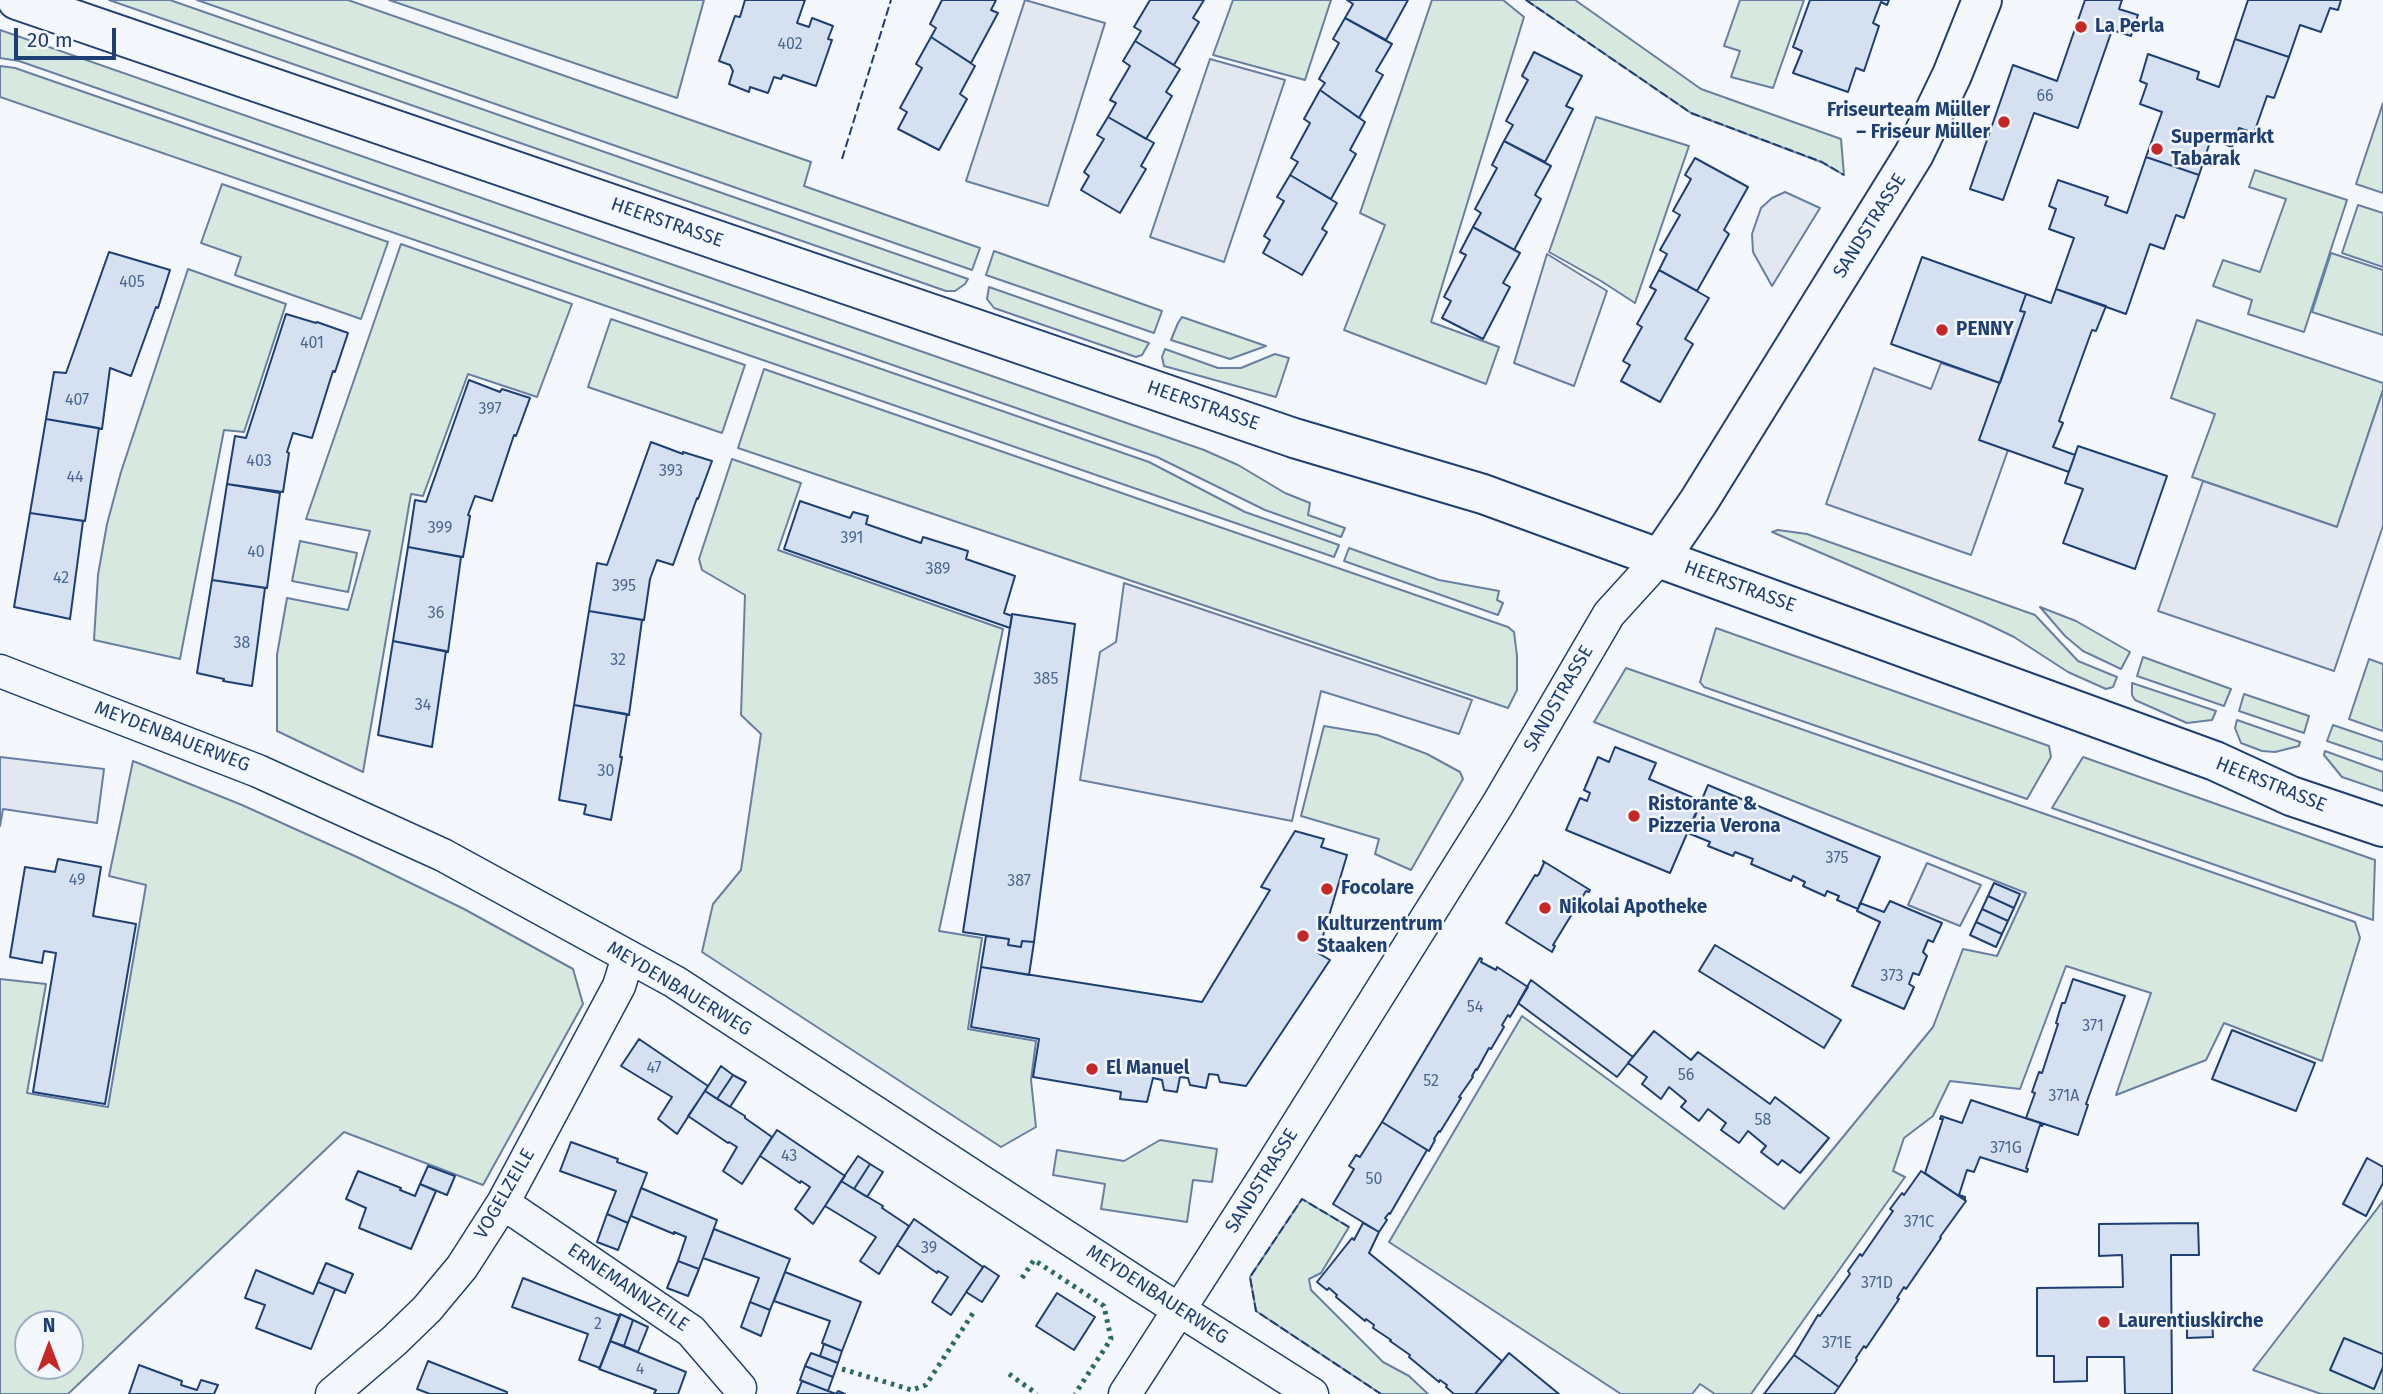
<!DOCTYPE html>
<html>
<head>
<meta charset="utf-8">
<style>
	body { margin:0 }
	#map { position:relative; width:2383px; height:1394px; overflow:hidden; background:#f4f7fb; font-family:"Fira Sans",sans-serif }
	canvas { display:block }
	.north { position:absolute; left:14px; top:1310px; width:70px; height:70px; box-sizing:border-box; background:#f4f7fb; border:2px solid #9eadc5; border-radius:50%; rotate:0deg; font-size:19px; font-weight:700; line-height:28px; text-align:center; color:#1d3f73 }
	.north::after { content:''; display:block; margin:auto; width:24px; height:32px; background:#c62828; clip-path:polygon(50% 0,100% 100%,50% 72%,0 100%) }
	.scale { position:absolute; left:14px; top:28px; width:102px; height:32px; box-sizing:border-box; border:4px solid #1d3f73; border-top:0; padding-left:9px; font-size:21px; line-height:24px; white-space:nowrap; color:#1d3f73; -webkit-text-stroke:5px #f4f7fb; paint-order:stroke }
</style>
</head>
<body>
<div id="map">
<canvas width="2383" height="1394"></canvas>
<div class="north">N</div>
<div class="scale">20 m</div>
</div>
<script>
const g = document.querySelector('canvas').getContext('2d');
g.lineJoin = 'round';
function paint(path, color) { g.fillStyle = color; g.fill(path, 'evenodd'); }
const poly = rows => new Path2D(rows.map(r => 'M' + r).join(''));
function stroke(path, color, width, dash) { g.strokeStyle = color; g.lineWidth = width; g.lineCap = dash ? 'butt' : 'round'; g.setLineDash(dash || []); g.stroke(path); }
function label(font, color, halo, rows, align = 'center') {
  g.font = font + ' "Fira Sans",sans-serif'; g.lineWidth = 5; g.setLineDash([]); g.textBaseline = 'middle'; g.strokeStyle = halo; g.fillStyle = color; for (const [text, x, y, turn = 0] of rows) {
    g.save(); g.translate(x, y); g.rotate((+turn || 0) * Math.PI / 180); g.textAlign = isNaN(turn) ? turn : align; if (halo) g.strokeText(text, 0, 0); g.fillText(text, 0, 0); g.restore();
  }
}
const green = poly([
	[109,0,170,0,968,279,965,284,955,291,946,291,109,0],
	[197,0,348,0,811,162,804,186,980,248,972,270,197,0],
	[389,0,704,0,677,98,389,0],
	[1233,0,1331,0,1305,80,1213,55,1233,0],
	[1432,0,1503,0,1524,17,1431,322,1499,347,1486,384,1344,330,1385,225,1360,213,1432,0],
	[1526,0,1575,0,1701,89,1841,139,1844,175,1821,162,1691,113,1526,0],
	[1740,0,1804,0,1773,88,1731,77,1740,51,1724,46,1740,0],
	[0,30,1204,450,1238,465,1285,493,1310,503,1308,515,1345,528,1341,537,1265,510,1157,457,19,61,0,58,0,30],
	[0,66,15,68,1149,462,1245,512,1339,545,1334,557,0,97,0,66],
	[2383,103,2383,193,2356,184,2383,103],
	[1596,117,1689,146,1635,303,1601,281,1549,252,1596,117],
	[2255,170,2347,200,2304,332,2248,314,2252,300,2213,286,2223,260,2260,272,2286,199,2249,187,2255,170],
	[222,184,388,242,361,319,235,275,241,257,201,243,222,184],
	[2358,205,2383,213,2383,267,2342,253,2358,205],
	[401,244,572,304,537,397,468,374,423,496,411,494,363,772,277,731,277,655,287,598,348,610,370,531,306,519,401,244],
	[994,251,1162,311,1154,333,986,275,994,251],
	[2331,253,2383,270,2383,335,2312,312,2331,253],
	[188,269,286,304,244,432,224,430,180,659,94,640,98,575,107,524,121,472,188,269],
	[989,287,1149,343,1142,355,1136,357,994,308,987,299,989,287],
	[1182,317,1266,346,1230,359,1171,340,1178,323,1182,317],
	[611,319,745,365,722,433,588,387,611,319],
	[2197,320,2383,383,2383,390,2337,527,2192,477,2215,414,2171,398,2197,320],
	[1165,349,1218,368,1241,368,1275,354,1289,358,1276,397,1164,366,1162,357,1165,349],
	[764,369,1508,627,1514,632,1517,656,1517,690,1508,708,738,448,764,369],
	[732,459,801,483,778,550,1003,629,939,931,982,938,968,1029,1036,1041,1031,1080,1036,1127,1001,1147,702,952,713,904,741,870,761,734,741,715,745,595,702,570,699,559,732,459],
	[1778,530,1807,534,2035,615,2078,661,2117,677,2113,687,2106,689,2068,672,2014,637,1983,622,1772,532,1778,530],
	[300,541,357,553,348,592,292,581,300,541],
	[1349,548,1439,580,1499,591,1497,600,1503,603,1498,615,1344,561,1349,548],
	[2040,607,2076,621,2130,652,2121,669,2083,651,2065,636,2040,607],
	[1716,628,2049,746,2051,757,2027,799,1704,687,1700,682,1716,628],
	[2143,657,2231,689,2224,706,2137,676,2143,657],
	[2369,659,2383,664,2383,731,2349,719,2369,659],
	[1626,668,2355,922,2360,938,2322,1061,2224,1023,2206,1060,2116,1095,2151,993,2066,966,2020,1089,1950,1081,1933,1116,1904,1138,1893,1171,1905,1177,1751,1394,1715,1394,1700,1384,1692,1394,1621,1394,1389,1242,1522,1016,1784,1209,1933,1027,1963,949,1997,956,2026,893,1594,722,1626,668],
	[2132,683,2216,711,2212,720,2187,723,2135,700,2132,695,2132,683],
	[2244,694,2309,716,2304,733,2239,711,2244,694],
	[2237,720,2300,742,2299,746,2275,752,2262,751,2241,743,2235,728,2237,720],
	[2333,725,2383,742,2383,760,2327,741,2333,725],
	[1324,726,1377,735,1427,754,1460,772,1463,779,1411,870,1375,854,1379,839,1301,816,1324,726],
	[2325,751,2383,772,2383,791,2342,777,2324,755,2325,751],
	[2083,757,2375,860,2373,920,2052,808,2083,757],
	[133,761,242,805,357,857,464,909,573,969,583,1004,483,1185,344,1132,68,1394,0,1394,0,979,46,984,27,1093,108,1107,146,885,109,876,133,761],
	[70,1324,70,1366,28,1366,28,1324,70,1324],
	[1160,1140,1217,1149,1212,1182,1193,1180,1187,1222,1101,1209,1105,1184,1053,1175,1057,1150,1124,1161,1160,1140],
	[1302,1199,1349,1227,1321,1273,1309,1279,1311,1290,1383,1362,1409,1376,1428,1394,1381,1394,1256,1311,1250,1277,1302,1199],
	[2383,1201,2383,1394,2321,1394,2253,1370,2383,1201]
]);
paint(green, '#d7e8df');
stroke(green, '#687fa3', 2);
const parking = poly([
	[1025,0,1105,23,1048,206,966,181,1025,0],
	[1210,59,1285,80,1224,262,1150,237,1210,59],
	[1785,192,1820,208,1772,286,1753,252,1752,234,1761,208,1772,198,1785,192],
	[1547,254,1607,291,1574,386,1514,363,1547,254],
	[1941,363,2000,383,1980,440,2008,450,1971,555,1826,504,1874,368,1931,389,1941,363],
	[2383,390,2383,526,2334,671,2158,611,2203,481,2337,527,2383,390],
	[1124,583,1472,700,1459,734,1321,691,1292,821,1080,780,1100,652,1116,642,1124,583],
	[0,757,104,769,97,823,3,809,0,826,0,757],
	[1927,863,1981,885,1960,926,1908,905,1927,863]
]);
paint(parking, '#e3e8f0');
stroke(parking, '#687fa3', 2);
const building = poly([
	[745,0,805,0,797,23,809,27,812,18,833,26,828,39,832,40,816,86,783,75,781,79,774,77,768,93,750,87,749,92,729,84,733,71,730,65,719,61,735,16,740,17,745,0],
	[942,0,996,0,991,10,998,13,971,63,931,37,936,28,930,24,942,0],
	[1150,0,1204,0,1193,18,1199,22,1174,65,1135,41,1141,31,1134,27,1150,0],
	[1408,0,1386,40,1345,18,1353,4,1347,0,1408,0],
	[1810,0,1889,0,1887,5,1881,2,1873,23,1879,26,1864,71,1856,68,1848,92,1793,73,1802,51,1793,47,1810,0],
	[2085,0,2122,0,2119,9,2138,15,2131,36,2112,30,2078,128,2034,113,2003,200,1970,189,2013,65,2057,81,2085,0],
	[2248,0,2341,0,2338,10,2330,8,2321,32,2300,25,2289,57,2235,39,2248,0],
	[1345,18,1392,44,1376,71,1383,75,1359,118,1320,90,1325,83,1319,79,1339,43,1333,39,1345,18],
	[931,37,975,66,960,94,967,99,939,150,898,129,907,112,900,108,922,68,916,64,931,37],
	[2235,39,2289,57,2274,98,2267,96,2254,133,2239,128,2232,147,2211,139,2199,175,2146,157,2162,112,2140,104,2147,84,2140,81,2148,54,2199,72,2197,79,2219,87,2235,39],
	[1135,41,1180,69,1166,92,1172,96,1146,139,1108,117,1116,103,1110,100,1130,66,1123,61,1135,41],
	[1534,52,1582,76,1566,106,1573,109,1545,162,1504,141,1513,125,1506,121,1528,80,1522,76,1534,52],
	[1320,90,1365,122,1350,150,1356,154,1331,199,1290,175,1298,162,1291,158,1310,123,1304,119,1320,90],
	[1108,117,1154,143,1141,166,1146,169,1120,213,1081,190,1089,176,1084,172,1104,139,1097,135,1108,117],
	[1504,141,1551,166,1535,195,1541,199,1514,250,1473,227,1481,213,1475,209,1497,168,1492,165,1504,141],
	[2146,157,2199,175,2184,218,2176,215,2164,249,2150,244,2126,314,2056,289,2074,238,2049,229,2056,209,2049,206,2058,180,2108,197,2105,205,2127,213,2146,157],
	[1695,158,1748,187,1724,230,1729,234,1697,291,1659,270,1667,254,1660,250,1680,215,1673,211,1691,179,1685,175,1695,158],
	[1290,175,1337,203,1322,229,1327,232,1302,275,1263,253,1270,240,1264,236,1284,201,1277,197,1290,175],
	[1473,227,1520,253,1503,283,1510,287,1483,339,1442,318,1451,301,1444,297,1466,255,1460,252,1473,227],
	[109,252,170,270,158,308,156,307,131,376,110,368,102,429,46,419,54,372,66,373,109,252],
	[1922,257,2026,294,2020,311,2025,312,2000,383,1891,344,1922,257],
	[1659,270,1709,298,1685,339,1693,344,1660,402,1621,381,1630,365,1623,361,1642,327,1637,324,1656,290,1650,287,1659,270],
	[2056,289,2106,306,2096,331,2092,330,2059,421,2063,423,2053,447,2075,455,2069,472,1979,440,2025,312,2020,311,2026,294,2051,303,2056,289],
	[286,314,316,323,317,322,348,333,335,372,333,371,312,438,293,433,287,452,289,453,283,492,227,484,235,436,246,438,286,314],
	[469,380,500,392,502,389,530,398,516,436,514,435,492,501,475,496,468,515,470,516,463,557,408,547,415,500,426,502,469,380],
	[46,419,99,428,85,521,30,513,46,419],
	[651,442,683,454,683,452,712,461,698,499,697,498,673,565,657,560,650,579,644,620,589,611,597,563,607,565,651,442],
	[2078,446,2167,476,2135,569,2063,543,2083,489,2065,483,2078,446],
	[227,484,280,493,267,588,212,580,227,484],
	[800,501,850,518,853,512,868,516,866,524,921,543,923,537,968,551,966,559,1015,576,1004,613,1012,616,1010,628,784,549,800,501],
	[30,513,83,521,70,619,14,607,30,513],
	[408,547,461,557,448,652,393,641,408,547],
	[212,580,265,588,252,686,223,681,224,679,197,673,212,580],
	[589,611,642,620,629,715,574,705,589,611],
	[1012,614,1075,624,1034,942,1022,941,1021,947,1008,945,1009,939,963,932,1012,614],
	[393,641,446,651,432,747,378,735,393,641],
	[574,705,627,714,620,757,622,757,611,820,584,814,586,805,559,800,574,705],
	[1615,747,1656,763,1649,779,1701,801,1670,873,1566,830,1580,798,1587,801,1590,793,1584,790,1598,757,1609,762,1615,747],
	[1708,785,1880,857,1858,909,1837,900,1839,896,1827,891,1825,896,1803,886,1805,882,1793,876,1791,881,1751,864,1753,859,1735,852,1733,856,1708,846,1710,842,1688,833,1708,785],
	[1295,831,1324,839,1321,847,1347,855,1318,953,1330,960,1246,1086,1220,1082,1218,1075,1209,1074,1206,1088,1190,1085,1188,1078,1180,1077,1177,1092,1164,1090,1162,1080,1153,1078,1147,1102,1120,1099,1121,1092,1033,1077,1039,1039,971,1027,981,967,1202,1002,1270,890,1261,887,1295,831],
	[58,859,101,867,93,916,136,924,105,1104,33,1092,56,953,44,951,42,963,10,957,25,867,55,872,58,859],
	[1543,861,1590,890,1589,892,1586,891,1553,945,1555,946,1552,952,1506,923,1535,875,1537,876,1539,874,1544,863,1543,861],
	[1994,883,2020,894,2014,908,1988,896,1994,883],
	[1988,896,2014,908,2008,921,1982,909,1988,896],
	[1890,901,1942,923,1933,942,1928,940,1923,952,1927,956,1919,975,1913,973,1909,984,1914,987,1904,1009,1852,986,1880,922,1857,911,1858,909,1860,903,1884,912,1890,901],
	[1982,909,2008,921,2002,934,1976,922,1982,909],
	[1976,922,2002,934,1996,947,1970,935,1976,922],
	[986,936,1009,939,1008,945,1021,947,1022,941,1034,942,1029,975,981,967,986,936],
	[1715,945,1841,1020,1824,1048,1699,971,1715,945],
	[1480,958,1482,959,1481,962,1496,970,1497,967,1528,987,1510,1017,1508,1015,1502,1025,1504,1027,1491,1049,1489,1048,1477,1070,1476,1069,1472,1076,1473,1077,1459,1097,1461,1098,1440,1132,1439,1131,1434,1139,1435,1140,1429,1151,1382,1122,1480,958],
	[2073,979,2125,996,2086,1104,2088,1105,2078,1135,2026,1118,2035,1093,2032,1092,2039,1072,2042,1073,2058,1024,2056,1023,2062,1003,2065,1003,2073,979],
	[1531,980,1633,1057,1617,1077,1518,1003,1531,980],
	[2232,1030,2315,1063,2296,1111,2212,1079,2232,1030],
	[1654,1031,1691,1060,1698,1052,1770,1104,1775,1097,1829,1138,1800,1173,1782,1160,1778,1165,1761,1152,1766,1146,1748,1131,1739,1143,1721,1130,1726,1123,1708,1109,1699,1121,1681,1107,1686,1101,1669,1087,1661,1099,1642,1084,1647,1077,1628,1063,1654,1031],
	[639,1039,708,1086,677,1134,658,1119,672,1097,621,1066,639,1039],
	[721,1066,733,1075,717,1099,705,1091,721,1066],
	[733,1075,746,1082,730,1107,717,1099,733,1075],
	[705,1091,745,1116,745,1118,772,1137,742,1184,723,1171,737,1147,729,1142,728,1143,688,1116,705,1091],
	[1971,1100,2043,1124,2042,1126,2040,1125,2026,1168,2028,1169,2027,1172,1980,1157,1974,1172,1967,1170,1959,1195,1965,1197,1965,1200,1925,1173,1943,1119,1940,1119,1941,1116,1962,1123,1971,1100],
	[1382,1122,1427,1150,1390,1214,1389,1213,1385,1218,1387,1220,1379,1232,1333,1204,1354,1169,1349,1166,1356,1155,1360,1157,1382,1122],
	[777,1130,845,1176,813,1224,795,1209,810,1187,801,1181,800,1183,760,1156,777,1130],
	[571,1142,618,1159,617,1162,647,1173,628,1223,607,1214,616,1191,560,1171,571,1142],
	[858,1156,870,1164,854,1189,841,1181,858,1156],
	[2367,1158,2383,1167,2383,1183,2366,1216,2343,1204,2367,1158],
	[870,1164,883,1172,867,1197,854,1189,870,1164],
	[428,1166,455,1176,447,1195,420,1184,428,1166],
	[358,1171,401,1188,400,1190,415,1196,420,1184,436,1191,411,1249,359,1228,366,1208,346,1199,358,1171],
	[1921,1171,1966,1201,1940,1237,1941,1238,1906,1289,1904,1287,1897,1298,1899,1299,1866,1348,1864,1346,1856,1358,1857,1360,1839,1387,1794,1355,1818,1315,1820,1316,1850,1274,1848,1271,1860,1254,1862,1256,1893,1211,1890,1209,1902,1193,1904,1195,1921,1171],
	[841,1181,883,1206,882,1208,909,1226,879,1274,860,1261,876,1237,825,1206,841,1181],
	[641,1188,717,1220,699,1269,678,1261,686,1237,674,1232,674,1234,631,1216,641,1188],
	[607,1214,628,1223,618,1250,597,1242,607,1214],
	[914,1219,983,1267,951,1315,932,1302,948,1277,938,1271,937,1273,897,1245,914,1219],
	[1363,1223,1379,1232,1369,1253,1502,1361,1475,1394,1454,1394,1446,1387,1447,1385,1440,1380,1439,1382,1409,1357,1410,1355,1390,1341,1391,1340,1373,1328,1374,1325,1366,1319,1365,1321,1336,1297,1337,1295,1329,1288,1327,1290,1317,1282,1352,1238,1354,1240,1363,1223],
	[2198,1223,2199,1255,2171,1255,2172,1394,2125,1394,2124,1357,2087,1357,2087,1381,2054,1382,2054,1356,2037,1356,2037,1288,2123,1287,2122,1255,2099,1256,2099,1224,2198,1223],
	[714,1229,790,1259,770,1310,750,1302,759,1278,703,1258,714,1229],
	[678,1261,699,1269,688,1296,667,1288,678,1261],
	[326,1263,353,1274,345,1293,318,1282,326,1263],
	[984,1266,999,1276,982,1302,966,1292,984,1266],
	[256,1270,313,1294,318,1282,335,1289,311,1349,256,1328,265,1305,245,1298,256,1270],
	[785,1272,861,1302,842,1351,822,1343,830,1321,774,1301,785,1272],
	[523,1278,620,1316,600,1368,579,1360,588,1334,512,1307,523,1278],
	[1057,1293,1095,1317,1074,1350,1036,1326,1057,1293],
	[750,1302,770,1310,761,1336,741,1327,750,1302],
	[620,1314,633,1320,624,1346,610,1341,620,1314],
	[2187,1319,2212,1319,2213,1337,2187,1338,2187,1319],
	[633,1320,648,1327,638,1352,624,1346,633,1320],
	[2344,1338,2383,1354,2383,1367,2374,1389,2330,1370,2344,1338],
	[610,1341,686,1372,678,1394,654,1394,656,1390,599,1369,610,1341],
	[824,1344,842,1351,838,1363,820,1356,824,1344],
	[811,1353,838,1363,833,1377,805,1366,811,1353],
	[1509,1353,1559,1394,1475,1394,1509,1353],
	[1794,1355,1839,1387,1834,1394,1764,1394,1794,1355],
	[428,1361,507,1392,507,1394,430,1394,417,1389,428,1361],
	[139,1365,182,1381,181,1385,197,1390,201,1380,218,1385,214,1394,129,1394,139,1365],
	[805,1366,833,1377,828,1391,800,1380,805,1366],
	[802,1381,836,1394,838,1391,845,1394,797,1394,802,1381]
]);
paint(building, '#d5e0f0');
stroke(building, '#1d3f73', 2);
const minor = poly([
	[0,671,258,771,443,855,675,982,1140,1285,1312,1394],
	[503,1203,691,1331,740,1388],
	[332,1394,394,1341,427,1309,462,1267,503,1203,619,986,628,957],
	[1125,1394,1267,1173,1498,804,1609,614,1660,558]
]);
const tertiary = poly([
	[1660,558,1699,501,1914,154,1952,75,1982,0]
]);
const primary = poly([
	[17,0,1294,438,1483,494,2215,761,2291,796,2383,827]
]);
stroke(minor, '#1d3f73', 35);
stroke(tertiary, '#1d3f73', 42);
stroke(primary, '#1d3f73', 42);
stroke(minor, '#f4f7fb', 32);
stroke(tertiary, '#f4f7fb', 38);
stroke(primary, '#f4f7fb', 38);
stroke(poly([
	[1022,1278,1034,1260,1104,1306,1111,1339,1075,1394],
	[842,1369,912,1390,926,1385,975,1310],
	[1009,1374,1037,1394]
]), '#2c6c60', 5, [3.5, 5]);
stroke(poly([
	[1526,0,1691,113,1822,162,1844,175],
	[842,159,891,0],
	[1349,1227,1302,1199,1250,1277,1256,1311,1381,1394]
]), '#1d3f73', 2, [9, 3.5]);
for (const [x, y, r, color] of [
	[2081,27,7,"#c62828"],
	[2004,122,7,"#c62828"],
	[2157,149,7,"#c62828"],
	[1942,330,7,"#c62828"],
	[1634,816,7,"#c62828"],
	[1327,889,7,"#c62828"],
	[1545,908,7,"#c62828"],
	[1303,936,7,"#c62828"],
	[1092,1069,7,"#c62828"],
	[2104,1322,7,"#c62828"]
]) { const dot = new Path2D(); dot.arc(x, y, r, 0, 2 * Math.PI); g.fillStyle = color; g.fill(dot); stroke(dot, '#f4f7fb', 2.5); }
label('16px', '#4b6792', null, [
	["402",790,45],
	["66",2045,97],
	["405",132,283],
	["401",312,344],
	["407",77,401],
	["397",490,410],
	["403",259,462],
	["393",671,472],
	["44",75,478],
	["399",440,529],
	["391",852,539],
	["40",256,553],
	["389",938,570],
	["42",61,579],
	["395",624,587],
	["36",436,614],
	["38",242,644],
	["32",618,661],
	["385",1046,680],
	["34",423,706],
	["30",606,772],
	["375",1837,859],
	["49",77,881],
	["387",1019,882],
	["373",1892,977],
	["54",1475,1008],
	["371",2093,1027],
	["47",654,1069],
	["56",1686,1076],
	["52",1431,1082],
	["371A",2064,1097],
	["58",1763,1121],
	["371G",2006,1149],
	["43",789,1157],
	["50",1374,1180],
	["371C",1919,1223],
	["39",929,1249],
	["371D",1877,1284],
	["2",598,1325],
	["371E",1837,1344],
	["4",640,1370]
]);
label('bold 19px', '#1d3f73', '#f4f7fb', [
	["La Perla",2095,27],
	["Friseurteam Müller",1990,111,"right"],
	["– Friseur Müller",1990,133,"right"],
	["Supermarkt",2171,138],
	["Tabarak",2171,160],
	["PENNY",1956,330],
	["Ristorante &",1648,805],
	["Pizzeria Verona",1648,827],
	["Focolare",1341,889],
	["Nikolai Apotheke",1559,908],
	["Kulturzentrum",1317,925],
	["Staaken",1317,947],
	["El Manuel",1106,1069],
	["Laurentiuskirche",2118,1322]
], 'left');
label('19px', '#1d3f73', '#f4f7fb', [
	["HEERSTRASSE",667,223,19],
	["SANDSTRASSE",1870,226,-58],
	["HEERSTRASSE",1203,406,19],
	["HEERSTRASSE",1740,587,20],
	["SANDSTRASSE",1559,699,-60],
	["MEYDENBAUERWEG",172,737,21],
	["HEERSTRASSE",2271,785,22],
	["MEYDENBAUERWEG",679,989,31],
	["SANDSTRASSE",1262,1181,-58],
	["VOGELZEILE",505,1194,-60],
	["ERNEMANNZEILE",628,1288,34],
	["MEYDENBAUERWEG",1157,1295,33]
]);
</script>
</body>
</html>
